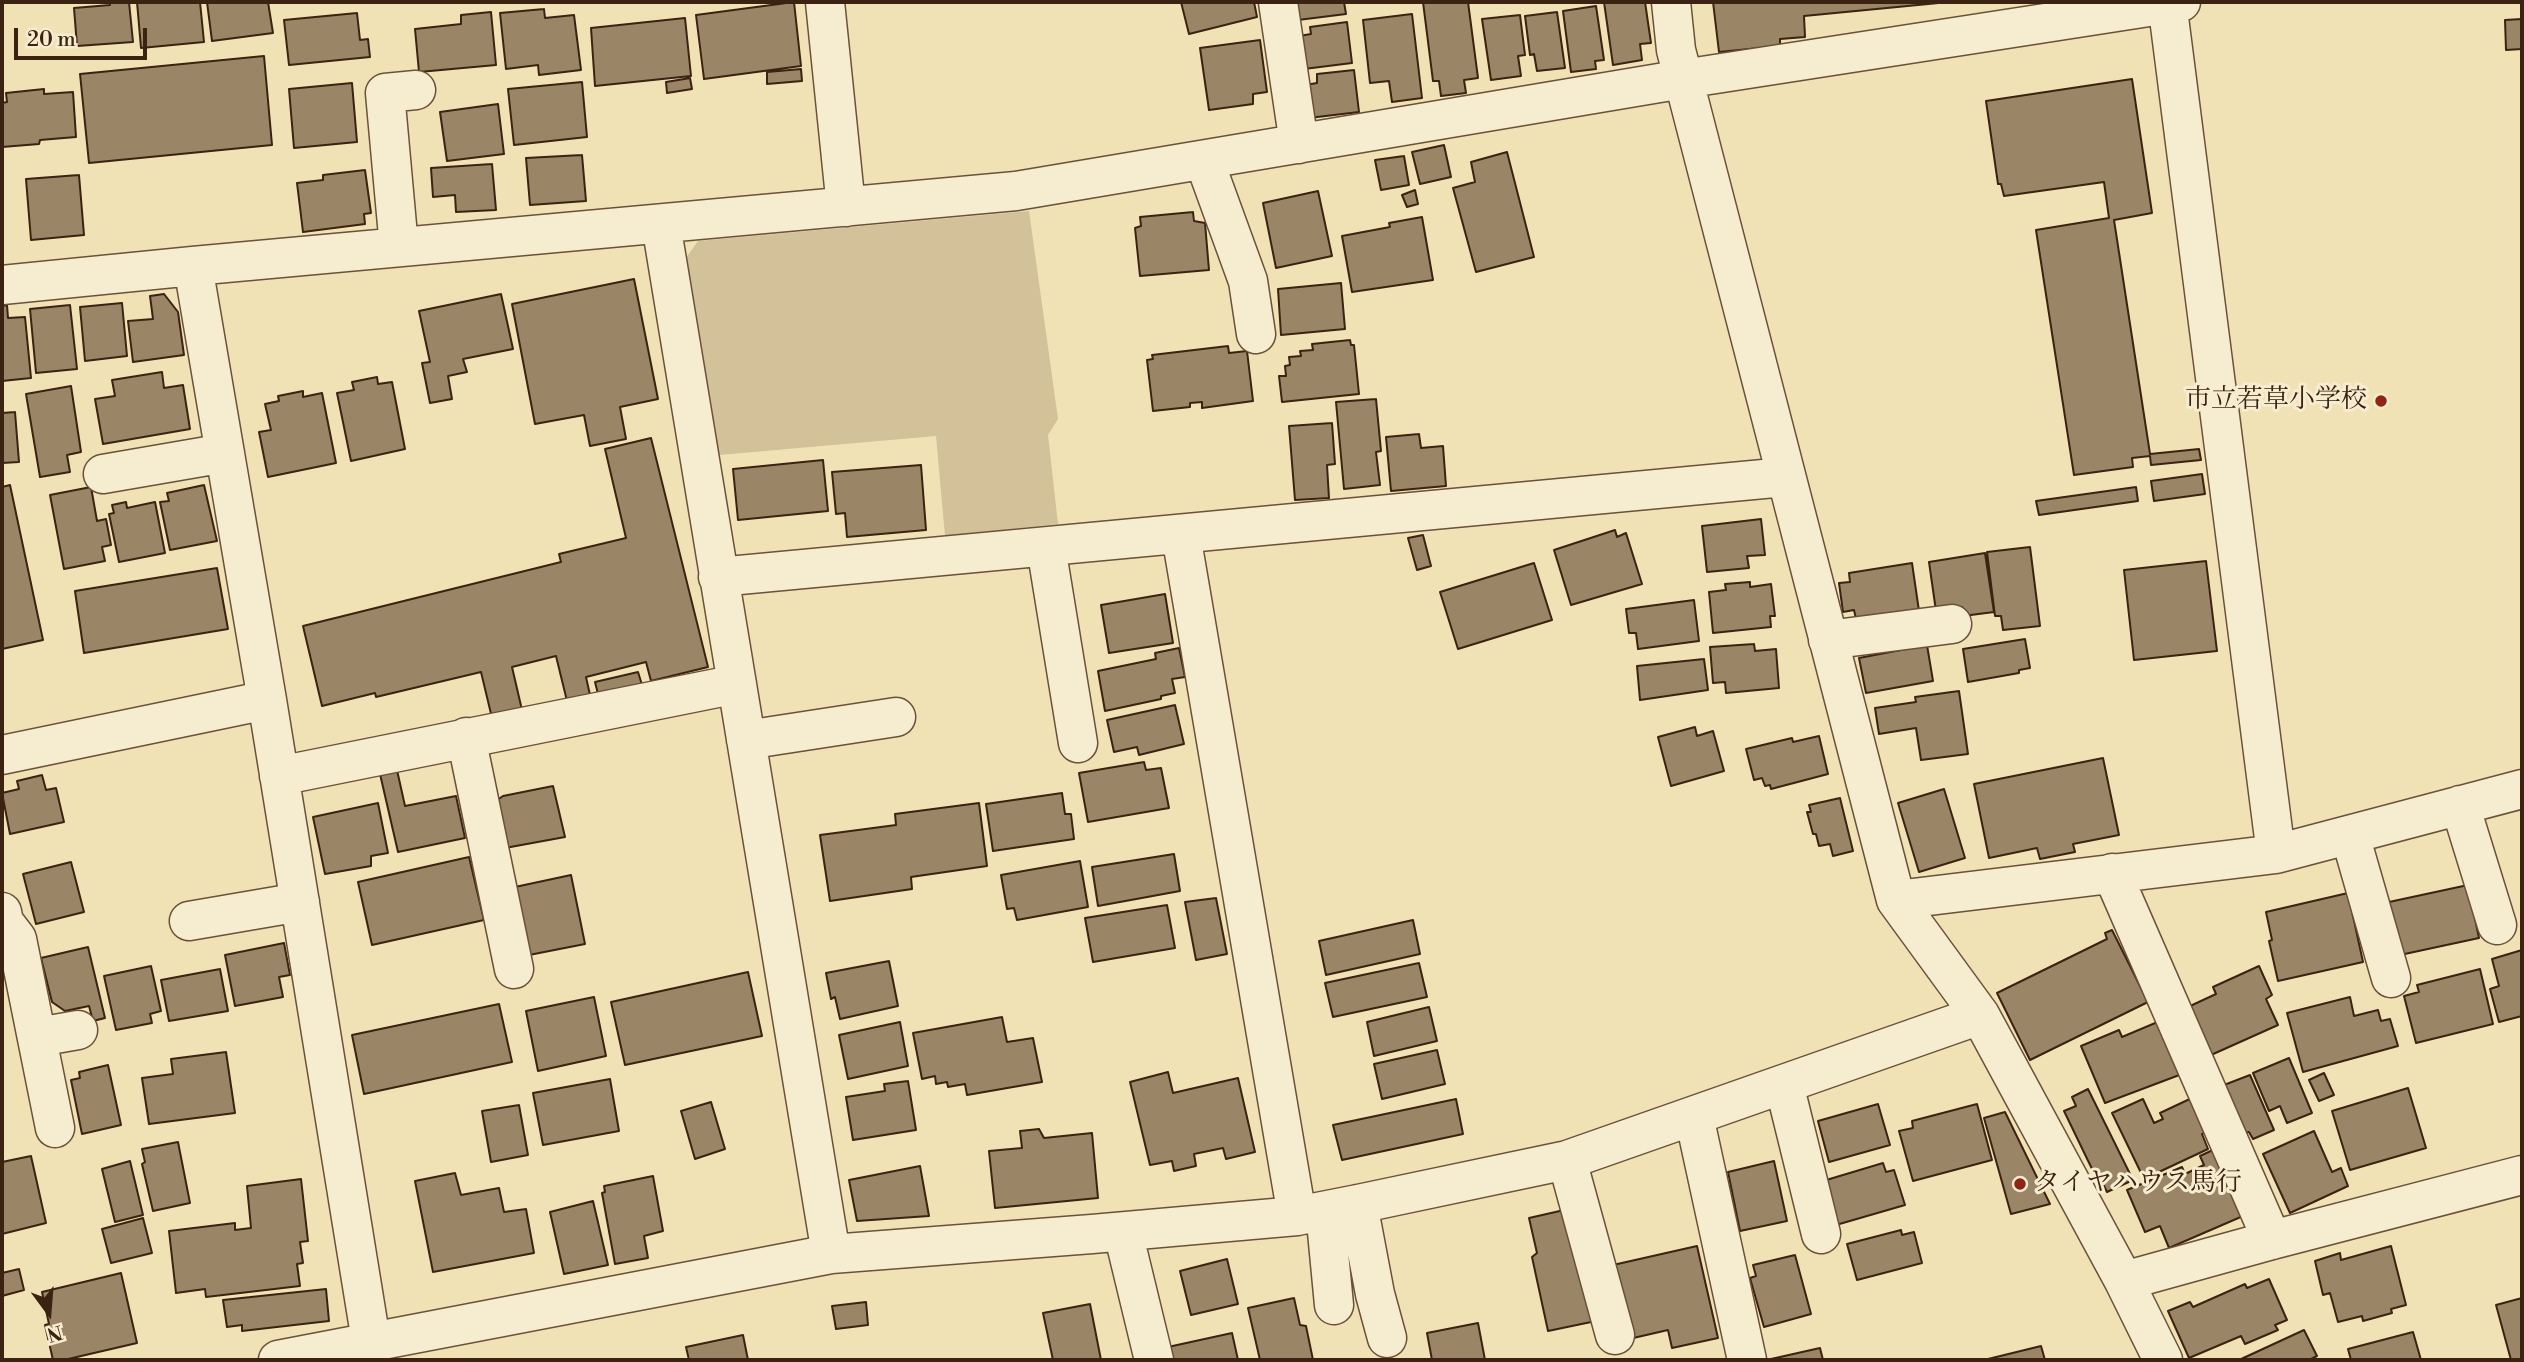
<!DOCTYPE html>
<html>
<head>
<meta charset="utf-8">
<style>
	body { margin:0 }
	#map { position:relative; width:2524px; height:1362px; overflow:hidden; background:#f1e2b5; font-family:"Libre Bodoni",serif }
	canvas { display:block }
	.frame { position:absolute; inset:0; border:4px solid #3c2211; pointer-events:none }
	.north { position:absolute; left:14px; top:1278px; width:70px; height:70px; -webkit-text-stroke:5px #f6eccf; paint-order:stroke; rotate:164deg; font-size:19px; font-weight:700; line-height:28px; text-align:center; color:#3c2211 }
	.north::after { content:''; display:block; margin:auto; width:24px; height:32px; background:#3c2211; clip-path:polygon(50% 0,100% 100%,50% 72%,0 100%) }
	.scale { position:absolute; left:14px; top:28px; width:133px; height:32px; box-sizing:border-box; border:4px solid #3c2211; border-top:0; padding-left:9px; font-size:21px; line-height:24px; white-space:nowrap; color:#3c2211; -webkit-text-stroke:5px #f6eccf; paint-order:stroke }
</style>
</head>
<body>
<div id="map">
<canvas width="2524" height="1362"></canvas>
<div class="frame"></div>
<div class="north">N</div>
<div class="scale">20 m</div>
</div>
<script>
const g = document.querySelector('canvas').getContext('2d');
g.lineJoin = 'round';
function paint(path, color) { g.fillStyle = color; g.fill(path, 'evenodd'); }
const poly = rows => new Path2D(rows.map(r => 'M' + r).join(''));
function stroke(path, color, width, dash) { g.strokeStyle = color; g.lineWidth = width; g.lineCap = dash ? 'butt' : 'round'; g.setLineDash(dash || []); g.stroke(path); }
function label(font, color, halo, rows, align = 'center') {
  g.font = font + ' "Libre Bodoni","Noto Serif JP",serif'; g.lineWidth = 6; g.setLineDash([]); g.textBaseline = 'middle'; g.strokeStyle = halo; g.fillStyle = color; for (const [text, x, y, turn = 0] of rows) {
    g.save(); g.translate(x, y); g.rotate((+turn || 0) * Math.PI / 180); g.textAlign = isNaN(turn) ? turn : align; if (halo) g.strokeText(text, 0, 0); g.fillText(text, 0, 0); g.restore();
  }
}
paint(poly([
	[1029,211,1058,419,1048,435,1058,524,945,536,936,436,719,455,686,258,698,241]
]), '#d2c199');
const building = poly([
	[110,2,129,2,133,42,77,46,74,8,110,5,110,2],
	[137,2,200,2,204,42,141,48,137,2],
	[207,2,268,2,273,33,212,41,207,2],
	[794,2,801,66,704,79,696,15,794,2],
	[1181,2,1254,2,1257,17,1189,34,1181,2],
	[1296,2,1344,2,1346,14,1298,20,1296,2],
	[1423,2,1468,2,1478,78,1464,80,1466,93,1441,96,1439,81,1433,81,1423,2],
	[1604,2,1645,2,1651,43,1640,44,1642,60,1613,65,1604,2],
	[1713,2,1949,2,1804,16,1805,37,1780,39,1780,46,1719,52,1713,2],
	[1596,6,1604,60,1595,61,1596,69,1571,72,1563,11,1596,6],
	[544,9,545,18,574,15,581,70,539,75,538,65,506,69,500,13,544,9],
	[491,12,496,65,419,72,415,29,461,24,461,15,491,12],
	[1557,12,1565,68,1537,71,1534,54,1530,55,1525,16,1557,12],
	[357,13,360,40,368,39,370,57,289,65,284,20,357,13],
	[1412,14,1422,98,1392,102,1389,81,1370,83,1363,20,1412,14],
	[1520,15,1525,55,1518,56,1521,76,1491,80,1482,19,1520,15],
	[685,18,691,76,595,86,591,28,685,18],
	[2522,19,2522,49,2506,50,2505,20,2522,19],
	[1347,22,1352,63,1304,69,1299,36,1311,34,1310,27,1347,22],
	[1260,40,1267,92,1253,94,1253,104,1209,110,1200,48,1260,40],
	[264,56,272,145,89,163,80,74,264,56],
	[801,69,802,81,767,84,767,72,801,69],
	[1354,70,1359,112,1309,118,1305,85,1317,83,1317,74,1354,70],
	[690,78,692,89,667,93,666,82,690,78],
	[2132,79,2152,213,2114,220,2150,454,2199,449,2201,460,2151,465,2150,456,2132,458,2133,467,2074,475,2036,230,2109,218,2104,182,2004,196,2001,184,1998,184,1986,101,2132,79],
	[582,82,587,137,514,145,508,89,582,82],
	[352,83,357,142,294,148,289,89,352,83],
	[44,89,44,94,73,92,76,137,40,140,39,144,2,147,2,103,7,102,6,93,44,89],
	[498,104,504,154,447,161,440,112,498,104],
	[1444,145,1451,177,1420,184,1412,152,1444,145],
	[1507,152,1534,257,1476,272,1453,188,1475,182,1471,162,1507,152],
	[582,155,586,201,530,205,526,158,582,155],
	[1404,156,1409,185,1381,190,1375,160,1404,156],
	[492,164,496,210,456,212,455,195,433,197,431,168,492,164],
	[365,170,371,213,364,214,365,224,303,232,297,183,323,180,323,175,365,170],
	[79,175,84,235,31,240,26,179,79,175],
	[1415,190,1418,204,1407,207,1402,195,1415,190],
	[1318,191,1332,256,1276,268,1263,203,1318,191],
	[1193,212,1194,221,1205,223,1209,270,1140,276,1135,228,1141,226,1140,217,1193,212],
	[1422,217,1433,280,1352,292,1342,236,1390,227,1389,223,1422,217],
	[634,279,658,399,620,407,626,439,590,446,584,415,535,424,512,304,634,279],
	[1341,283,1345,329,1281,335,1278,289,1341,283],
	[164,294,178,312,184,355,133,362,128,321,153,319,150,296,164,294],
	[501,294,513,349,463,359,467,372,448,376,452,399,430,403,422,363,430,362,419,311,501,294],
	[122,303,127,356,85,361,80,307,122,303],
	[7,305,8,318,25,317,31,378,2,381,2,306,7,305],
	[70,305,77,369,36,373,30,309,70,305],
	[1350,340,1351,345,1354,345,1359,394,1282,402,1279,376,1286,376,1285,366,1290,365,1289,357,1301,356,1300,351,1313,350,1312,344,1350,340],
	[1228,346,1229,353,1247,351,1253,401,1202,408,1202,402,1190,403,1190,407,1153,411,1147,360,1153,359,1152,355,1228,346],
	[162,372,164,388,183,385,190,429,103,444,95,399,115,396,112,380,162,372],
	[377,377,378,384,392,382,405,449,351,461,337,393,354,390,352,382,377,377],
	[71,386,81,452,67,455,70,472,40,477,26,394,71,386],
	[303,391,303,397,322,393,336,463,268,477,259,432,271,430,265,404,279,401,278,396,303,391],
	[1376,399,1381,451,1376,452,1380,485,1344,489,1336,402,1376,399],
	[15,412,19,462,2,463,2,413,15,412],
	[1332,423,1335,464,1327,465,1329,498,1295,500,1289,426,1332,423],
	[1419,434,1421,448,1443,446,1446,486,1391,491,1386,437,1419,434],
	[651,438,708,667,651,681,646,662,586,677,590,695,567,701,556,656,512,667,522,710,492,718,481,672,376,697,375,693,322,706,303,626,561,562,559,554,626,538,605,449,651,438],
	[823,460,828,511,738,520,733,469,823,460],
	[921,465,926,530,847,537,845,513,836,514,832,472,921,465],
	[2202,474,2205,494,2154,501,2151,481,2202,474],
	[10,485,43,640,2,649,2,487,10,485],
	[204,485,217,541,170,550,160,502,169,501,167,493,204,485],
	[91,487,97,521,106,519,111,545,102,547,105,561,64,569,50,495,91,487],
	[2136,487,2138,501,2039,515,2036,501,2136,487],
	[126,502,127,508,155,502,165,553,119,562,109,514,114,513,112,505,126,502],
	[1761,519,1765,555,1747,556,1749,568,1707,572,1702,526,1761,519],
	[1615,530,1617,537,1626,533,1642,584,1571,605,1554,550,1615,530],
	[1423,535,1431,566,1417,570,1408,538,1423,535],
	[2030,547,2040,626,2003,630,2001,616,1995,616,1987,552,2030,547],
	[1985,553,1994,612,1963,616,1962,607,1936,611,1929,562,1985,553],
	[2206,561,2217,651,2134,660,2124,570,2206,561],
	[1534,563,1552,620,1458,649,1440,592,1534,563],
	[1912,563,1919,611,1856,619,1854,610,1843,612,1839,583,1850,582,1849,573,1912,563],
	[217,568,228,629,84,653,75,591,217,568],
	[1750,582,1750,587,1771,584,1775,616,1770,616,1771,627,1713,633,1709,592,1726,590,1725,584,1750,582],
	[1165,594,1173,643,1109,653,1101,605,1165,594],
	[1694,600,1699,641,1638,649,1636,633,1629,633,1626,609,1694,600],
	[2025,639,2030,668,2019,670,2019,673,1968,682,1963,649,2025,639],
	[1754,644,1755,651,1776,649,1779,688,1726,693,1725,682,1713,683,1710,647,1754,644],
	[1927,645,1933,681,1866,693,1859,658,1927,645],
	[1179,648,1185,677,1172,679,1175,693,1161,696,1161,699,1105,711,1098,671,1156,659,1155,653,1179,648],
	[1704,659,1708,690,1640,700,1637,666,1704,659],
	[638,672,643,688,599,698,595,682,638,672],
	[1959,691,1968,754,1921,760,1916,728,1879,734,1875,708,1916,702,1915,697,1959,691],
	[1175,705,1184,744,1139,755,1137,747,1114,752,1107,720,1175,705],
	[1695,727,1697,736,1713,731,1724,771,1671,786,1658,737,1695,727],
	[1819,736,1828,774,1771,789,1770,785,1765,786,1762,778,1754,780,1746,749,1792,738,1793,742,1819,736],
	[2103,758,2119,835,2073,844,2075,852,2040,859,2037,848,1989,858,1974,784,2103,758],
	[1144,762,1146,770,1161,768,1169,808,1088,822,1079,773,1144,762],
	[397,770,405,806,456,796,465,838,398,852,380,774,397,770],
	[42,775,46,790,56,788,64,822,10,834,2,793,19,789,17,781,42,775],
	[553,786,565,837,505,848,496,801,503,796,553,786],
	[1944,789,1965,858,1919,872,1898,803,1944,789],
	[1062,793,1065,814,1071,814,1074,839,993,851,986,804,1062,793],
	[1840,798,1853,851,1833,856,1830,844,1819,846,1816,834,1813,834,1807,812,1811,812,1809,805,1840,798],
	[378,803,388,853,371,856,371,866,325,874,313,817,378,803],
	[979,803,987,866,911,877,912,889,830,901,820,835,896,825,895,814,979,803],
	[1174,854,1180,891,1098,906,1092,867,1174,854],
	[469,857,484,920,372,945,358,882,469,857],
	[1080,861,1088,907,1017,920,1014,908,1007,909,1001,875,1080,861],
	[71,862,84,912,36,924,23,874,71,862],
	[571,875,585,944,529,955,515,887,571,875],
	[2468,885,2479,938,2400,955,2389,902,2468,885],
	[2348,893,2363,962,2278,981,2269,941,2272,940,2266,912,2348,893],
	[1216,898,1227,954,1196,960,1185,902,1216,898],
	[1167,905,1175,948,1093,962,1085,918,1167,905],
	[1413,920,1420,954,1326,975,1319,941,1413,920],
	[2112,930,2148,1002,2030,1060,1997,993,2107,939,2105,933,2112,930],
	[284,943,290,975,279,977,283,997,235,1006,225,955,284,943],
	[88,947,105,1018,93,1021,89,1006,65,1011,52,1002,41,958,88,947],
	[2522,950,2522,1016,2499,1022,2490,989,2499,986,2492,959,2522,950],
	[889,961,898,1006,840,1019,835,997,831,999,826,973,889,961],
	[1419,963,1427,997,1333,1017,1325,983,1419,963],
	[151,966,161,1011,150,1014,152,1023,116,1030,104,976,151,966],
	[2259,966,2272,995,2266,999,2278,1025,2211,1055,2188,1007,2216,994,2213,987,2259,966],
	[220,969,228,1011,169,1021,161,980,220,969],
	[2480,969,2493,1024,2416,1043,2404,996,2419,992,2417,985,2480,969],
	[748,972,762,1036,625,1065,611,1002,748,972],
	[594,997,606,1056,538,1071,526,1011,594,997],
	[2350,997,2354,1016,2378,1010,2381,1021,2390,1019,2398,1046,2303,1072,2287,1013,2350,997],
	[499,1004,512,1062,364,1094,352,1035,499,1004],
	[1429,1007,1437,1041,1374,1056,1367,1022,1429,1007],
	[1002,1017,1007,1042,1033,1038,1042,1082,967,1095,965,1084,948,1087,947,1082,936,1084,935,1076,922,1079,913,1033,1002,1017],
	[2160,1021,2182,1074,2105,1103,2081,1046,2119,1030,2122,1037,2160,1021],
	[900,1022,908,1066,848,1079,839,1035,900,1022],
	[1437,1050,1445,1084,1382,1099,1374,1064,1437,1050],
	[226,1052,235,1113,149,1124,142,1078,173,1074,171,1059,226,1052],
	[2289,1058,2312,1113,2287,1123,2280,1106,2269,1111,2253,1073,2289,1058],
	[108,1065,121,1125,82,1134,71,1080,80,1078,79,1072,108,1065],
	[1168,1072,1173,1093,1238,1078,1255,1152,1226,1159,1223,1148,1194,1154,1196,1166,1174,1171,1172,1161,1150,1165,1130,1082,1168,1072],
	[2324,1073,2334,1095,2319,1101,2309,1080,2324,1073],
	[2250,1075,2274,1130,2253,1139,2249,1132,2245,1133,2224,1085,2250,1075],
	[610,1079,619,1131,543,1145,533,1093,610,1079],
	[908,1081,916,1130,853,1140,846,1097,885,1091,884,1084,908,1081],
	[2408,1088,2426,1148,2350,1170,2332,1111,2408,1088],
	[2088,1089,2133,1180,2107,1192,2096,1170,2093,1171,2064,1111,2076,1106,2072,1097,2088,1089],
	[2194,1097,2209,1130,2202,1134,2208,1149,2144,1179,2112,1113,2143,1099,2154,1123,2163,1119,2160,1113,2194,1097],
	[1456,1099,1463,1134,1342,1160,1333,1125,1456,1099],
	[711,1102,725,1149,695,1159,681,1111,711,1102],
	[1878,1104,1890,1145,1829,1162,1818,1121,1878,1104],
	[1977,1104,1992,1160,1913,1181,1899,1131,1913,1128,1912,1121,1977,1104],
	[519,1105,528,1155,491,1162,482,1111,519,1105],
	[2005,1112,2050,1204,2011,1214,1984,1118,2005,1112],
	[1039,1129,1044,1138,1092,1133,1098,1198,995,1208,989,1151,1022,1148,1020,1131,1039,1129],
	[2314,1131,2332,1172,2341,1168,2348,1186,2290,1213,2263,1154,2314,1131],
	[178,1142,190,1203,153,1211,142,1164,145,1162,142,1149,178,1142],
	[2215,1149,2243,1216,2169,1248,2160,1226,2145,1232,2127,1190,2182,1167,2185,1174,2204,1165,2200,1156,2215,1149],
	[31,1156,46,1223,2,1234,2,1162,31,1156],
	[130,1161,143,1215,115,1222,102,1169,130,1161],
	[1774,1161,1787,1221,1740,1231,1728,1172,1774,1161],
	[1883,1163,1886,1172,1894,1170,1905,1205,1836,1225,1823,1181,1883,1163],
	[920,1166,929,1216,857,1221,849,1180,920,1166],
	[455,1173,461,1195,499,1188,504,1212,526,1209,534,1253,433,1272,415,1181,455,1173],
	[653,1176,663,1231,644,1236,648,1258,615,1264,602,1193,605,1192,604,1186,653,1176],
	[301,1179,308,1241,300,1242,303,1263,297,1264,300,1286,206,1297,205,1289,176,1293,169,1231,235,1223,235,1230,251,1228,247,1186,301,1179],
	[593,1201,608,1265,564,1274,550,1212,593,1201],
	[1573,1208,1596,1321,1548,1331,1532,1257,1537,1253,1529,1218,1573,1208],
	[143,1218,152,1253,111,1263,102,1229,143,1218],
	[1901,1230,1902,1235,1914,1232,1922,1263,1857,1280,1847,1244,1901,1230],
	[1697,1246,1718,1338,1672,1348,1668,1330,1629,1339,1613,1265,1697,1246],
	[2391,1246,2406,1305,2391,1309,2392,1313,2363,1321,2362,1316,2338,1322,2330,1293,2323,1295,2315,1261,2340,1253,2341,1260,2391,1246],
	[1795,1255,1811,1314,1764,1327,1750,1278,1756,1276,1753,1265,1795,1255],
	[1227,1259,1238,1304,1191,1315,1180,1271,1227,1259],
	[19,1269,24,1290,2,1296,2,1273,19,1269],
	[121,1273,137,1343,64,1360,53,1360,45,1325,49,1324,42,1292,121,1273],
	[2269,1279,2287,1320,2275,1325,2278,1330,2245,1344,2241,1336,2189,1358,2168,1311,2190,1302,2193,1307,2245,1284,2247,1288,2269,1279],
	[326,1289,329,1321,242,1331,242,1325,227,1327,223,1300,326,1289],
	[1294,1298,1300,1325,1306,1326,1313,1360,1260,1360,1248,1308,1294,1298],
	[2522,1298,2522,1360,2511,1360,2496,1305,2522,1298],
	[866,1302,868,1325,836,1329,832,1306,866,1302],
	[1090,1304,1101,1360,1053,1360,1043,1313,1090,1304],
	[1478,1323,1485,1360,1432,1360,1427,1333,1478,1323],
	[2304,1330,2317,1356,2309,1360,2239,1360,2304,1330],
	[2413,1332,2421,1360,2351,1360,2348,1349,2413,1332],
	[1232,1333,1238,1360,1171,1360,1168,1347,1232,1333],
	[743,1335,748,1360,689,1360,686,1347,743,1335],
	[2041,1346,2045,1360,1984,1360,2041,1346],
	[1820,1348,1823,1360,1771,1360,1771,1359,1820,1348]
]);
paint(building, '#9a8666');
stroke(building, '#3c2211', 2);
const minor = poly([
	[825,2,846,207],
	[1278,2,1299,144],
	[1671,2,1676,50,1692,112,1896,900,1980,1015,2124,1281,2163,1360],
	[2167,2,2276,854],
	[1204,160,1248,281,1256,334],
	[661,224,831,1254],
	[399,247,385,93,416,90],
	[193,266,267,700,371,1341],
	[2,285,193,266,1016,191,1683,79,2181,2],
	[103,474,225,453],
	[1181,535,1297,1216],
	[1046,547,1078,743],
	[718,577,1785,477],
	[1828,640,1952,624],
	[466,737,514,969],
	[746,740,896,717],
	[2,755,267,700],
	[279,776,737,684],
	[2460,805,2497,925],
	[2350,835,2391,978],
	[2112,873,2272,1240],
	[1896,900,2276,854,2522,789],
	[2,912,4,922,17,939,55,1128],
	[189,921,300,902],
	[38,1037,78,1030],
	[1784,1084,1821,1234],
	[1694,1116,1747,1360],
	[1567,1160,1615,1335],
	[1358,1204,1375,1294,1387,1338],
	[1325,1211,1334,1305],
	[1123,1232,1154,1360],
	[2124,1281,2272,1240,2522,1175],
	[278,1360,831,1254,1092,1234,1297,1216,1358,1204,1567,1160,1980,1015]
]);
stroke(minor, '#69523a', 41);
stroke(minor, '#f6eccf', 38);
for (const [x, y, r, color] of [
	[2381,401,7,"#8f2418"],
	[2020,1184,7,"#8f2418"]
]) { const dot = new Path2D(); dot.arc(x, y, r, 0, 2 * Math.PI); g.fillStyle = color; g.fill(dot); stroke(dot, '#f6eccf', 2.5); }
label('26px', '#3c2211', '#f6eccf', [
	["市立若草小学校",2367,401],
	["タイヤハウス馬行",2034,1184,"left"]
], 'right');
</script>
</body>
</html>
